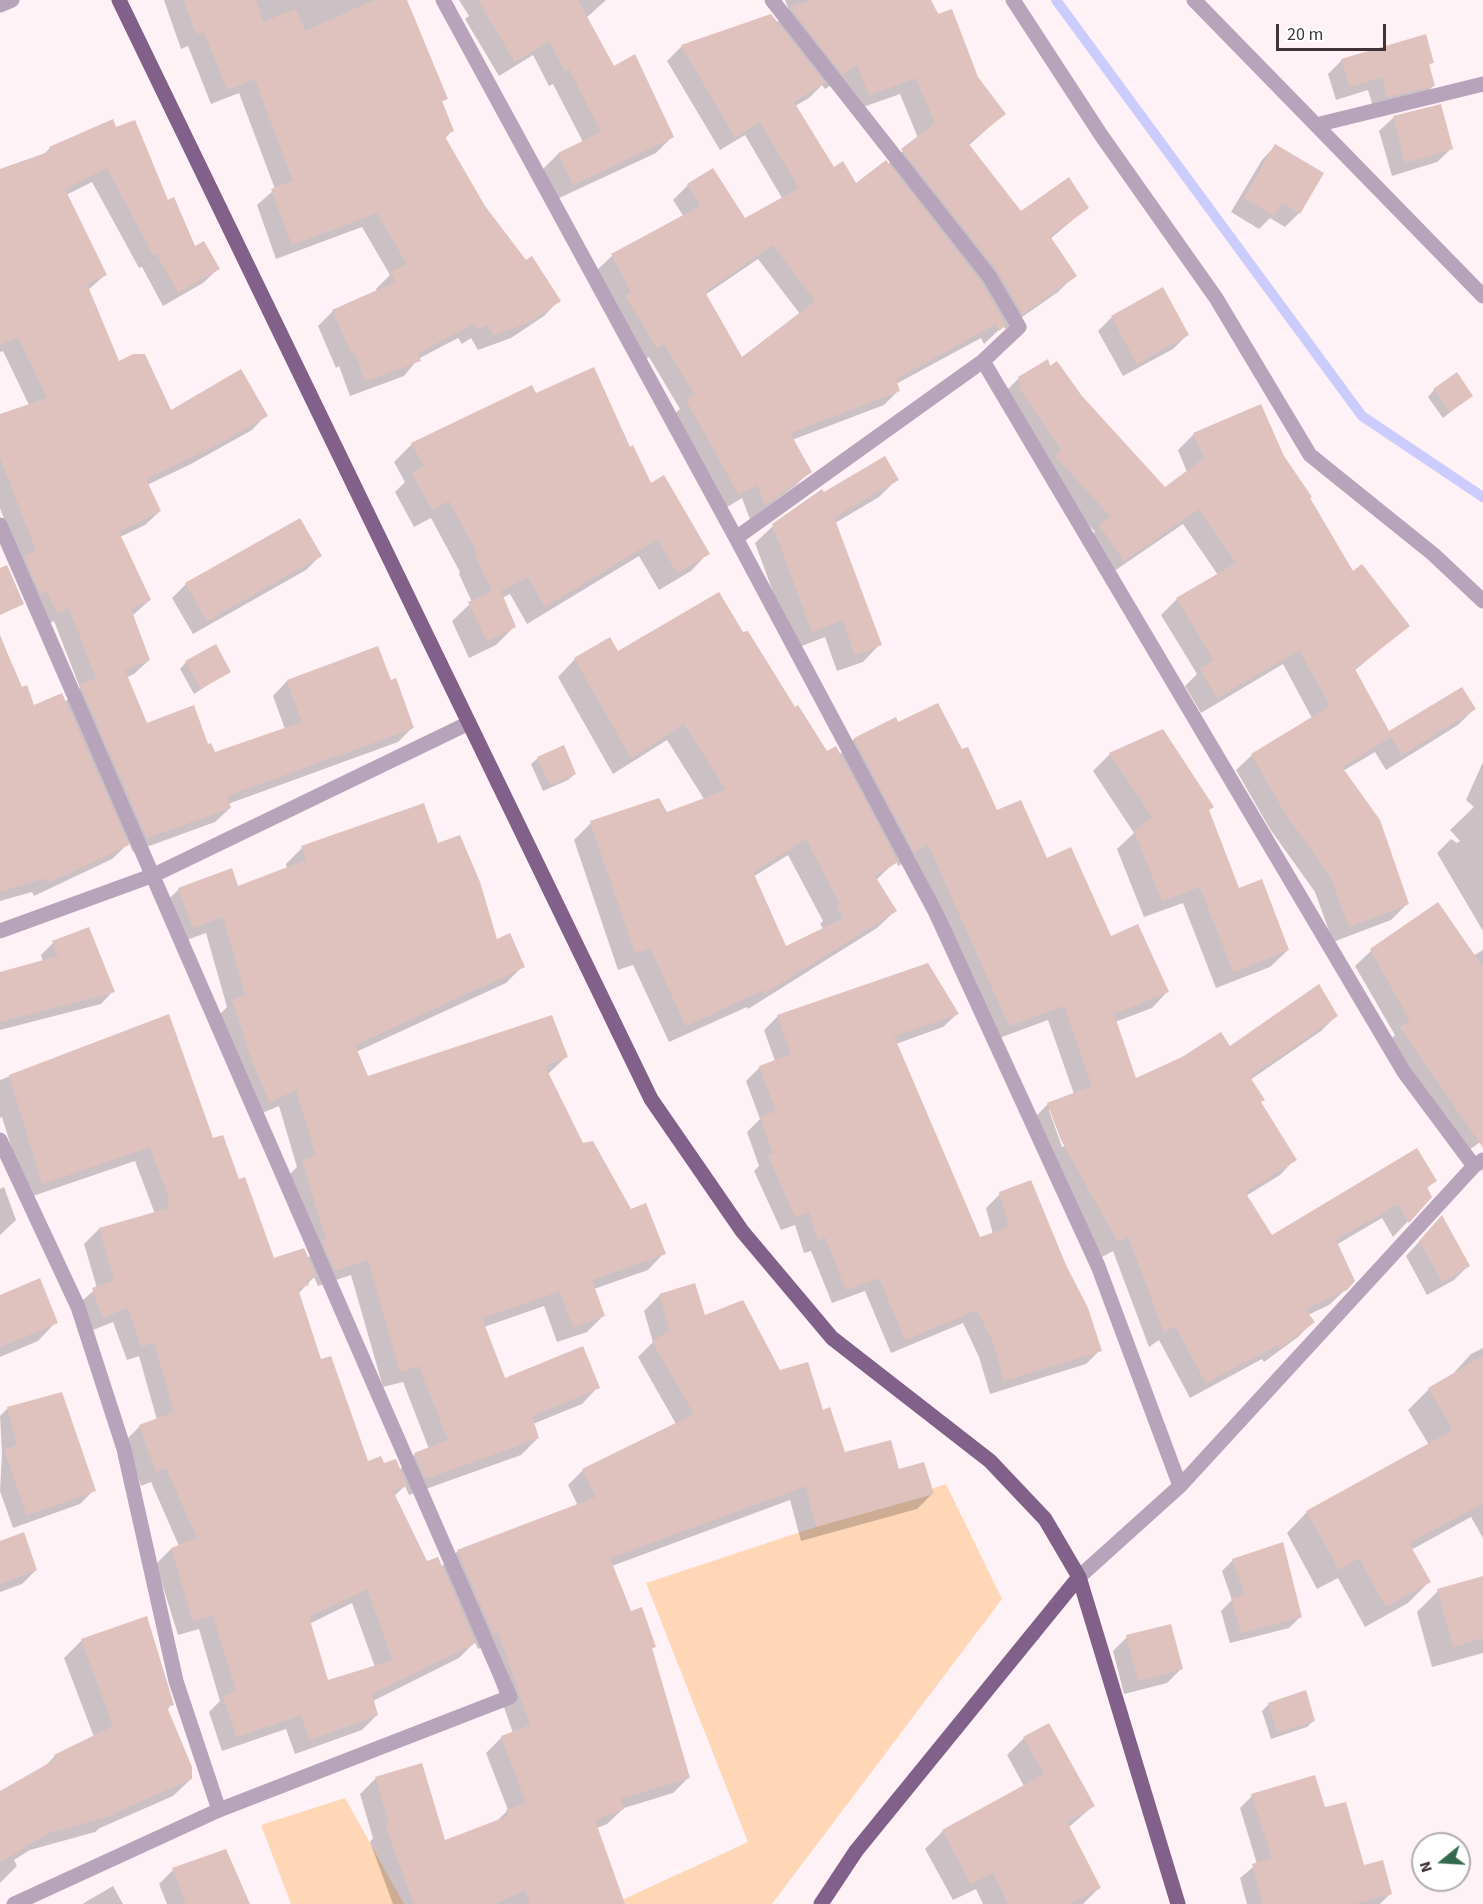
<!DOCTYPE html>
<html>
<head>
<meta charset="utf-8">
<style>
	body { margin:0 }
	#map { position:relative; width:1483px; height:1904px; overflow:hidden; background:#fef2f6; font-family:"Source Sans 3",sans-serif }
	canvas { display:block }
	.north { position:absolute; left:1411px; top:1832px; width:60px; height:60px; box-sizing:border-box; background:#fff; border:2px solid #b2adaf; border-radius:50%; rotate:252deg; font-size:16px; font-weight:700; line-height:24px; text-align:center; color:#3f3338 }
	.north::after { content:''; display:block; margin:auto; width:21px; height:27px; background:#33684e; clip-path:polygon(50% 0,100% 100%,50% 72%,0 100%) }
	.scale { position:absolute; left:1276px; top:24px; width:110px; height:27px; box-sizing:border-box; border:3px solid #3f3338; border-top:0; padding-left:8px; font-size:18px; line-height:21px; white-space:nowrap; color:#3f3338; -webkit-text-stroke:4px #fff; paint-order:stroke }
</style>
</head>
<body>
<div id="map">
<canvas width="1483" height="1904"></canvas>
<div class="north">N</div>
<div class="scale">20 m</div>
</div>
<script>
const g = document.querySelector('canvas').getContext('2d');
g.lineJoin = 'round';
function paint(path, color) { g.fillStyle = color; g.fill(path, 'evenodd'); }
const poly = rows => new Path2D(rows.map(r => 'M' + r).join(''));
function stroke(path, color, width, dash) { g.strokeStyle = color; g.lineWidth = width; g.lineCap = dash ? 'butt' : 'round'; g.setLineDash(dash || []); g.stroke(path); }
paint(poly([
	[946,1484,1002,1599,772,1904,613,1904,748,1842,646,1583],
	[345,1798,404,1904,291,1904,261,1825]
]), '#ffd7b7');
paint(poly([
	[164,0,405,0,446,98,441,103,452,131,444,139,484,207,526,263,559,300,544,316,511,338,478,350,471,338,462,344,458,338,418,359,404,376,350,396,339,366,336,368,318,326,333,311,377,292,376,289,390,275,362,227,276,259,257,205,275,189,239,93,211,104,188,46,181,49],
	[459,0,606,0,586,18,613,68,672,137,656,153,557,199,543,169,558,154,583,142,553,84,549,86,533,55,499,76,465,19,469,16],
	[785,0,930,0,977,78,1004,114,968,146,1020,213,1087,208,1050,239,1075,275,1058,292,1005,329,1003,326,984,344,981,338,896,384,899,390,884,405,792,440,810,471,795,486,750,519,742,498,724,509,672,416,680,409,649,357,642,362,597,270,612,256,684,217,673,200,688,185,744,220,782,198,745,135,720,150,667,61,682,46,776,23,789,10],
	[840,80,852,111,900,94,918,138,887,165,856,185,833,169,795,106,809,98,822,85,825,89],
	[758,259,800,314,742,359,705,295],
	[1342,60,1432,62,1428,66,1434,85,1420,99,1374,110,1368,90,1336,100,1328,74],
	[1440,106,1451,149,1437,162,1392,176,1379,131,1393,118],
	[116,129,167,202,194,248,218,269,203,283,163,306,142,267,139,268,92,182,66,195,105,275,88,290,118,363,171,412,266,415,252,430,191,464,147,485,160,511,145,525,120,537,150,600,132,616,149,660,134,674,127,677,146,724,207,746,214,754,285,729,273,696,287,681,390,682,412,728,398,742,228,804,230,808,215,822,133,852,129,843,112,859,34,896,32,892,0,901,0,635,21,688,33,707,65,702,80,688,54,621,42,627,0,508,0,415,29,405,3,351,0,352,0,171,43,155,50,148],
	[1275,146,1299,213,1285,227,1270,218,1259,229,1231,212,1262,160],
	[1112,317,1187,335,1173,349,1123,376,1098,331],
	[1050,369,1081,397,1164,489,1187,472,1178,450,1194,434,1282,457,1352,574,1408,626,1354,671,1389,733,1474,709,1458,725,1386,770,1375,752,1343,771,1407,904,1391,920,1333,942,1315,892,1270,829,1236,770,1252,755,1312,718,1283,664,1201,713,1185,686,1197,674,1161,615,1177,599,1218,575,1183,524,1107,576,1085,542,1095,532,1041,473,1047,467,1003,394,1019,378],
	[1434,390,1472,395,1443,418,1428,397],
	[535,395,629,449,650,485,708,553,691,571,659,590,639,556,527,624,510,594,502,598,514,627,496,645,469,658,452,621,472,602,459,574,460,572,431,518,414,527,395,492,405,482,394,462,412,444],
	[897,479,879,497,835,523,880,644,863,662,837,671,825,637,794,649,755,543,773,526,823,494],
	[320,556,306,570,193,634,172,598,186,584],
	[743,634,826,753,839,755,854,739,895,719,1046,860,1110,938,1167,992,1152,1008,1115,1022,1135,1080,1336,1016,1321,1031,1250,1080,1260,1103,1295,1159,1280,1175,1246,1196,1271,1237,1435,1181,1426,1189,1431,1197,1393,1237,1382,1218,1336,1245,1346,1289,1329,1305,1308,1315,1313,1322,1298,1337,1264,1362,1262,1359,1190,1398,1159,1340,1149,1347,1113,1251,1102,1257,1033,1119,1048,1104,1074,1094,1048,1020,994,1040,912,858,898,866,896,861,876,880,895,911,877,928,748,1009,747,1007,669,1042,633,965,618,970,574,840,591,823,666,814,704,799,667,740,613,774,558,677,575,659],
	[788,855,823,921,820,924,824,930,785,948,753,877],
	[1049,1110,1052,1110,1065,1146,1062,1147],
	[186,662,229,671,194,694,180,669],
	[1110,754,1207,811,1238,890,1288,950,1270,967,1216,988,1183,903,1144,917,1117,849,1134,833,1093,771],
	[538,758,575,774,568,780,543,791,531,764],
	[1483,762,1483,931,1437,853,1451,839,1457,843,1460,841,1450,830,1474,807,1466,800],
	[437,845,496,941,523,966,506,983,356,1052,367,1078,566,1057,548,1074,583,1145,664,1253,648,1270,594,1289,604,1315,587,1332,557,1342,544,1306,484,1327,504,1380,598,1387,582,1404,533,1424,538,1438,521,1455,409,1495,405,1486,394,1496,426,1563,441,1567,458,1551,578,1506,568,1485,583,1470,676,1424,638,1357,653,1342,644,1311,659,1296,694,1285,704,1317,779,1372,822,1412,844,1454,898,1471,932,1494,917,1509,801,1541,790,1500,612,1566,630,1613,654,1647,651,1650,688,1778,673,1793,624,1808,607,1824,597,1828,623,1904,393,1904,370,1842,373,1838,360,1794,375,1779,421,1765,444,1842,495,1823,508,1810,486,1753,502,1737,513,1733,483,1647,478,1649,475,1642,459,1658,373,1701,377,1715,362,1730,295,1754,286,1729,222,1751,209,1712,220,1701,199,1629,178,1635,156,1564,171,1549,179,1546,151,1482,141,1486,125,1441,140,1426,157,1420,139,1356,127,1360,113,1322,88,1332,77,1305,97,1288,84,1244,99,1229,155,1214,135,1161,27,1198,2,1117,0,1118,0,1080,168,1016,213,1140,238,1181,274,1260,307,1258,310,1256,286,1178,297,1167,279,1106,253,1117,216,1018,227,1007,206,933,176,944,162,906,179,889,237,888,287,869,286,864,302,848],
	[351,1275,383,1387,403,1382,429,1449,415,1454,399,1470,367,1463,321,1361,298,1294,314,1277,318,1286],
	[352,1603,375,1667,327,1681,309,1624],
	[1437,904,1473,956,1483,950,1483,1140,1462,1155,1386,1044,1395,1035,1355,966,1371,951],
	[53,943,113,991,101,1004,0,1030,0,974,43,962,41,955],
	[957,1014,943,1027,896,1044,980,1239,993,1234,986,1208,1000,1194,1100,1350,1086,1364,990,1394,979,1357,963,1323,891,1353,865,1291,832,1303,811,1251,804,1253,795,1225,781,1230,754,1171,759,1166,747,1132,760,1119,746,1081,760,1067,775,1061,764,1030,778,1016],
	[4,1187,16,1220,0,1235,0,1189],
	[1429,1231,1468,1266,1454,1280,1427,1295,1406,1256],
	[0,1296,56,1322,38,1341,0,1357],
	[1483,1348,1483,1538,1471,1517,1411,1550,1429,1582,1408,1603,1365,1627,1338,1578,1317,1589,1287,1533,1307,1512,1429,1445,1408,1410,1429,1389,1451,1376,1471,1354],
	[61,1394,94,1490,80,1504,13,1528,0,1491,2,1454,0,1416,7,1409],
	[0,1543,36,1570,22,1584,0,1592],
	[1233,1560,1300,1617,1289,1628,1230,1643,1221,1611,1232,1600,1222,1571],
	[1483,1578,1483,1653,1432,1667,1417,1612,1438,1591],
	[1127,1637,1181,1669,1167,1683,1124,1694,1113,1651],
	[82,1640,172,1704,167,1710,191,1779,173,1796,100,1828,95,1832,30,1850,14,1860,17,1866,0,1883,0,1792,43,1768,55,1756,94,1737,64,1658],
	[1269,1704,1314,1720,1307,1727,1271,1739,1262,1711],
	[1024,1738,1093,1806,1069,1827,1099,1888,1083,1904,983,1904,976,1889,953,1900,925,1849,943,1831,1024,1786,1007,1755],
	[1252,1796,1324,1809,1363,1867,1390,1894,1380,1904,1247,1904,1240,1878,1257,1864,1240,1808],
	[173,1870,243,1904,167,1904,159,1884],
	[113,1886,123,1904,83,1904,84,1903]
]), '#0003');
stroke(poly([
	[1056,0,1362,416,1483,497]
]), '#cccbfd', 10);
paint(poly([
	[184,0,256,0,263,22,296,9,305,31,375,0,407,0,448,99,442,101,454,131,444,135,485,206,526,260,532,256,561,301,528,323,494,335,486,324,478,330,474,324,418,353,421,361,365,381,355,352,352,354,332,310,395,282,391,272,407,264,377,213,292,245,271,189,293,181,255,79,227,90,204,32,196,34],
	[478,0,578,0,614,66,635,54,674,137,573,185,558,153,601,132,569,69,565,71,549,41,515,62],
	[811,0,931,0,938,14,952,9,978,77,1006,114,968,143,1021,211,1069,177,1089,208,1050,236,1077,276,1023,314,997,270,901,149,935,123,916,78,869,95,857,65,842,74,790,7],
	[771,14,825,83,794,102,834,167,843,161,856,183,886,160,981,282,1006,325,999,331,996,324,896,379,900,391,790,433,812,472,765,505,757,485,739,495,686,400,695,395,664,344,657,348,625,296,631,292,611,254,700,206,687,184,713,168,745,218,799,188,760,122,735,137,681,45],
	[773,245,815,301,742,357,705,292],
	[1426,34,1434,63,1429,64,1435,86,1387,97,1382,77,1350,87,1341,59],
	[1441,104,1453,149,1405,163,1393,116],
	[113,119,116,127,135,120,168,200,174,197,195,246,204,241,220,269,178,292,156,253,153,255,107,168,65,189,107,275,87,284,119,361,133,354,145,354,171,410,241,369,268,416,207,450,146,479,161,511,119,532,151,600,131,609,150,660,125,670,147,723,194,705,208,744,211,743,215,752,302,722,287,680,378,646,391,680,396,678,414,728,227,796,231,808,147,838,80,685,96,678,69,608,57,613,47,592,41,595,24,556,36,550,0,458,0,414,47,398,18,337,0,345,0,169,51,151,49,147],
	[1275,144,1324,173,1300,214,1282,203,1274,216,1244,198],
	[1163,287,1189,335,1137,364,1111,316],
	[1048,359,1050,366,1057,361,1082,396,1165,487,1204,458,1193,433,1261,404,1284,456,1312,497,1310,498,1353,571,1362,564,1410,626,1355,669,1389,731,1462,687,1476,709,1402,755,1391,737,1342,767,1380,820,1409,904,1349,927,1330,876,1285,813,1251,754,1330,706,1299,650,1217,698,1200,669,1214,660,1176,598,1236,563,1199,509,1124,561,1099,525,1111,517,1055,456,1062,450,1019,388,1021,386,1018,377],
	[594,367,630,447,633,445,651,483,664,475,710,554,677,573,657,539,545,607,528,577,501,591,516,627,487,641,468,602,492,591,475,555,478,554,449,501,432,510,412,473,424,466,411,443,532,385,536,393],
	[1457,372,1473,396,1450,412,1433,389],
	[885,456,899,480,834,517,882,645,855,655,843,620,812,632,772,524,822,489,824,492],
	[300,518,322,556,207,621,185,583],
	[7,565,24,604,0,615,0,568],
	[719,592,743,632,748,631,795,707,798,705,827,751,836,746,898,862,875,876,897,911,765,993,764,990,686,1026,650,948,635,953,590,821,659,798,667,812,726,790,684,724,631,758,574,658,610,637,618,651],
	[806,839,840,904,836,906,844,918,786,946,753,872],
	[0,636,22,687,27,685,34,705,62,693,129,845,48,883,46,878,0,892],
	[216,644,231,672,201,689,185,661],
	[938,703,962,749,968,747,997,810,1021,800,1047,858,1071,847,1111,936,1138,924,1169,992,1114,1014,1136,1078,1182,1057,1221,1032,1230,1046,1319,984,1338,1016,1250,1077,1265,1100,1261,1102,1297,1160,1245,1192,1272,1235,1417,1148,1437,1181,1427,1187,1432,1197,1409,1223,1398,1204,1336,1240,1355,1281,1347,1290,1305,1309,1315,1322,1280,1348,1278,1345,1206,1383,1175,1326,1164,1332,1128,1236,1118,1242,1061,1140,1047,1103,1092,1086,1064,1006,1009,1026,928,844,914,852,854,738,896,717,898,722],
	[1163,729,1214,807,1209,810,1239,888,1262,879,1289,950,1233,972,1200,887,1162,901,1134,830,1153,818,1109,753],
	[564,745,576,774,550,785,537,757],
	[424,803,438,843,460,835,480,882,497,939,510,933,525,967,355,1045,368,1076,552,1015,568,1057,545,1066,583,1143,593,1141,631,1209,646,1203,666,1254,592,1280,605,1316,573,1327,560,1291,482,1318,505,1378,583,1346,600,1388,532,1416,539,1438,426,1479,414,1453,448,1440,419,1366,400,1372,368,1260,335,1271,322,1241,326,1239,302,1160,316,1156,296,1090,270,1102,253,1064,232,1000,245,995,223,917,193,928,178,888,232,868,238,886,306,860,301,846],
	[1438,902,1483,967,1483,1148,1400,1027,1410,1021,1370,949],
	[89,927,115,992,0,1022,0,972,58,956,52,941],
	[928,963,959,1014,894,1036,980,1237,1009,1227,999,1192,1031,1180,1066,1265,1088,1308,1102,1351,1004,1381,993,1342,977,1310,905,1340,879,1278,846,1290,825,1237,818,1240,809,1212,795,1217,768,1156,773,1153,760,1117,776,1111,759,1066,791,1054,777,1015],
	[169,1014,213,1138,223,1135,239,1179,245,1177,274,1258,304,1248,317,1277,307,1280,309,1285,298,1289,321,1359,331,1356,368,1461,381,1456,384,1463,396,1459,407,1486,393,1491,427,1561,438,1557,476,1643,372,1694,378,1715,310,1740,301,1715,237,1737,223,1696,236,1691,213,1615,193,1621,171,1548,197,1538,166,1468,156,1472,139,1425,174,1412,154,1342,141,1347,128,1308,103,1318,92,1288,114,1280,99,1228,169,1208,167,1200,169,1199,150,1147,42,1184,9,1075],
	[367,1589,393,1660,328,1680,309,1617],
	[1442,1215,1470,1266,1442,1282,1419,1241],
	[40,1278,58,1323,0,1347,0,1295],
	[695,1283,705,1315,743,1300,780,1370,808,1362,823,1410,830,1407,845,1452,891,1440,899,1469,924,1462,934,1494,816,1527,806,1486,610,1558,631,1611,642,1607,656,1647,652,1648,690,1778,620,1799,624,1809,595,1820,625,1904,530,1904,525,1890,495,1904,414,1904,385,1825,389,1823,375,1777,422,1763,445,1840,508,1816,506,1810,526,1803,501,1736,530,1725,498,1632,494,1635,457,1550,596,1497,582,1469,694,1414,652,1341,670,1331,659,1294],
	[1483,1356,1483,1503,1409,1543,1431,1582,1386,1607,1359,1558,1339,1570,1306,1511,1453,1430,1428,1388],
	[62,1392,96,1491,27,1515,4,1450,17,1445,7,1407],
	[24,1532,37,1570,0,1584,0,1541],
	[1283,1542,1302,1617,1241,1633,1231,1598,1245,1595,1232,1559],
	[1483,1576,1483,1638,1453,1647,1437,1589],
	[147,1616,174,1705,167,1707,192,1767,192,1779,114,1813,114,1815,49,1833,0,1862,0,1791,56,1759,54,1755,113,1726,81,1639],
	[1171,1624,1183,1669,1138,1681,1126,1635],
	[1306,1690,1315,1721,1278,1733,1268,1703],
	[1049,1723,1095,1806,1067,1822,1101,1888,1069,1904,1008,1904,993,1873,971,1884,942,1830,1044,1774,1023,1737],
	[1315,1775,1325,1807,1346,1802,1364,1865,1383,1860,1392,1894,1353,1904,1263,1904,1252,1864,1272,1858,1251,1794],
	[226,1849,250,1904,186,1904,172,1868]
]), '#dfc1bd');
stroke(poly([
	[443,0,736,538,936,913,1098,1266,1180,1486],
	[1013,0,1101,135,1216,298,1310,455,1433,554,1483,601],
	[1194,0,1483,296],
	[0,5,12,0],
	[1316,125,1483,84],
	[983,361,1404,1072,1474,1166],
	[0,525,510,1697,219,1810,14,1904],
	[736,538,983,361,1019,327,989,276,772,0],
	[0,931,154,875,469,723],
	[0,1140,78,1307,124,1449,176,1681,219,1810],
	[1079,1577,1180,1486,1474,1166,1483,1160]
]), '#b7a4bb', 15);
stroke(poly([
	[119,0,651,1099,742,1231,832,1338,990,1461,1045,1519,1079,1577,1178,1904],
	[821,1904,856,1851,1079,1577]
]), '#816089', 15);
</script>
</body>
</html>
